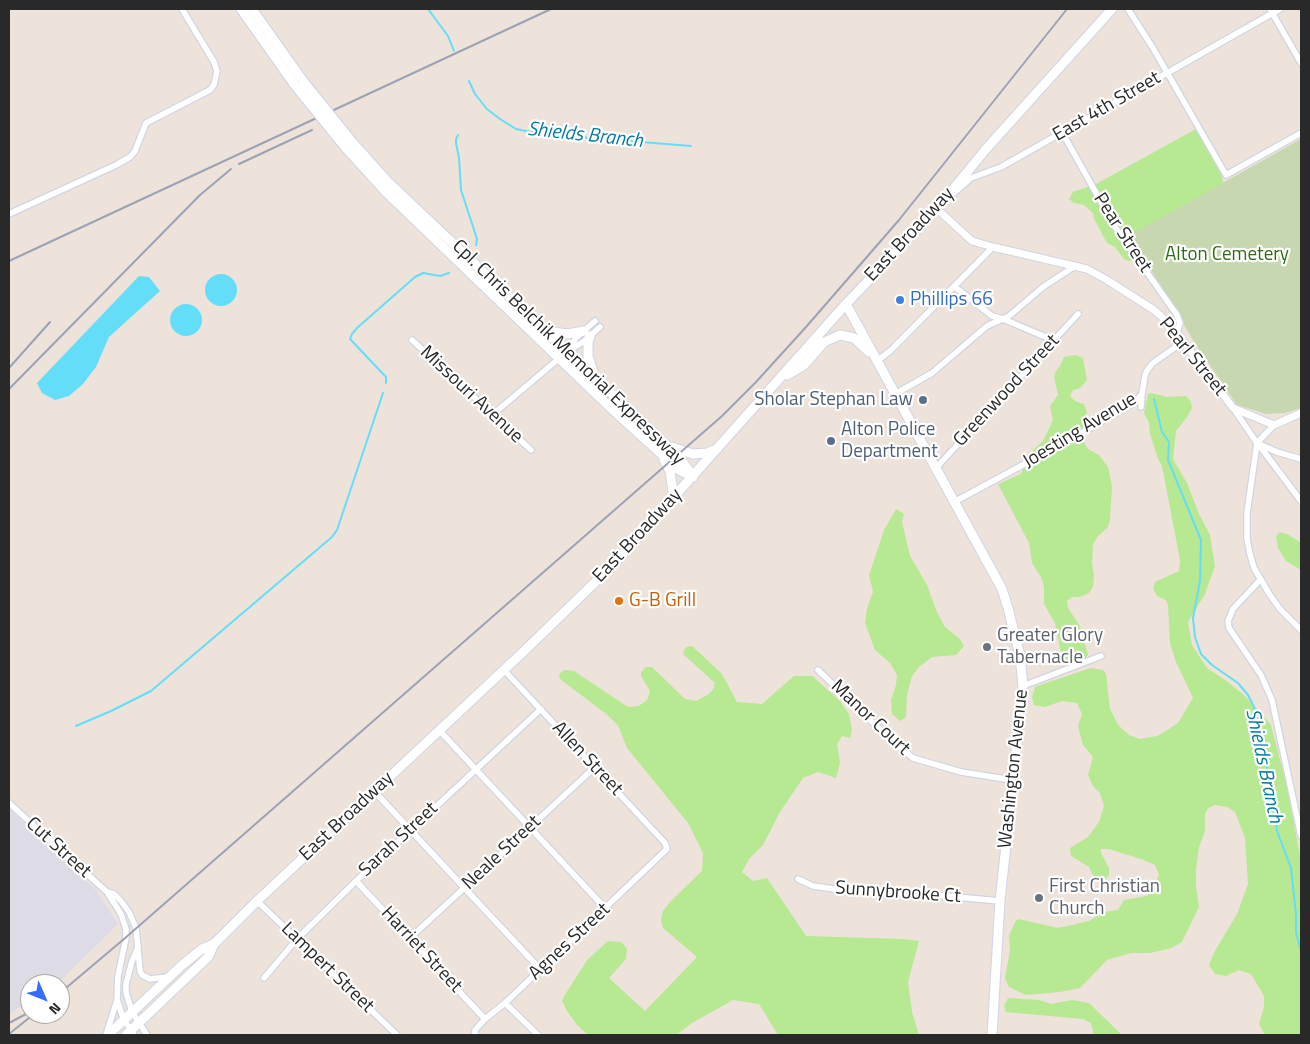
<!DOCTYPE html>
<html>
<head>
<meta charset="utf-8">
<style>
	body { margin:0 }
	#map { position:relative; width:1310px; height:1044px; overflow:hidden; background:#ede3da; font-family:"Titillium Web",sans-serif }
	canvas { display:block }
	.frame { position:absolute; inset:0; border:10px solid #292929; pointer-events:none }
	.north { position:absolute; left:20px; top:974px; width:50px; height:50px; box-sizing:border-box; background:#fff; border:1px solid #a9a9a9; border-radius:50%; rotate:134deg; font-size:14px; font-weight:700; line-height:20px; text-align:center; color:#292929 }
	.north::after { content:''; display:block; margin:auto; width:18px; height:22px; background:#356dff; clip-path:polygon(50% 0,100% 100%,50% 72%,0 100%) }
</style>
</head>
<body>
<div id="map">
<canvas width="1310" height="1044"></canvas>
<div class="frame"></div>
<div class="north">N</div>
</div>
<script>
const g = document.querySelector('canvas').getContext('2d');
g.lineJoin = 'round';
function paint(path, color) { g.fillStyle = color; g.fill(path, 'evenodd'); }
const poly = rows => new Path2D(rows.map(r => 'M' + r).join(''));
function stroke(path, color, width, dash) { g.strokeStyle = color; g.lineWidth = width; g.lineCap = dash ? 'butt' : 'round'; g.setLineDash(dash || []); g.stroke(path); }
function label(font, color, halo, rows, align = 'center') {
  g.font = font + ' "Titillium Web",sans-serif'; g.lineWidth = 4.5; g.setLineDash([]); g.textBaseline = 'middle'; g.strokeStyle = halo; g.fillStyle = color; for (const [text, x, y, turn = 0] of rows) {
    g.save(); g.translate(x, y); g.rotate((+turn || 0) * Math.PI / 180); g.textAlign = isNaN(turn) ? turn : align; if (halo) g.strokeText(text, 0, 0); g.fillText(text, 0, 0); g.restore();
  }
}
paint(poly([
	[9,809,95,889,118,924,63,978,54,984,30,984,30,1000,9,1014]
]), '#dddbe5');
paint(poly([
	[1196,129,1221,174,1225,189,1163,261,1128,261,1124,259,1115,247,1107,243,1094,219,1093,213,1084,205,1074,203,1069,199,1073,192,1096,184],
	[1075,355,1083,358,1087,380,1080,388,1073,390,1070,396,1075,401,1084,404,1087,412,1083,423,1084,442,1088,449,1099,455,1108,467,1112,486,1110,519,1108,527,1098,536,1093,544,1092,563,1094,576,1093,587,1089,593,1080,597,1072,597,1067,601,1068,608,1080,626,1088,655,1083,660,1073,662,1067,662,1061,653,1055,623,1044,604,1044,587,1041,577,1032,563,1029,543,998,484,1021,474,1030,453,1043,441,1053,420,1050,406,1058,395,1054,377,1056,371,1060,366,1064,357],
	[1151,393,1167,397,1186,396,1191,402,1192,408,1187,417,1176,431,1173,459,1187,483,1199,514,1210,535,1215,566,1205,594,1188,622,1192,645,1207,668,1228,682,1246,697,1271,725,1287,787,1301,861,1301,1035,1265,1035,1259,1024,1264,1007,1264,996,1251,974,1239,970,1226,976,1215,974,1209,965,1215,951,1237,914,1248,884,1245,838,1239,822,1235,812,1227,807,1215,805,1208,808,1205,814,1205,831,1199,847,1196,869,1196,887,1199,907,1182,942,1171,948,1150,953,1131,953,1107,960,1080,988,1060,992,1026,995,1009,987,1005,978,1010,950,1009,936,1015,922,1018,919,1058,928,1089,921,1104,912,1118,910,1124,900,1147,896,1154,887,1159,875,1155,865,1144,860,1109,849,1101,849,1101,853,1109,868,1109,875,1105,880,1099,882,1094,877,1089,867,1071,856,1070,848,1088,837,1099,822,1104,806,1100,793,1093,786,1088,775,1093,757,1083,745,1078,726,1082,714,1077,703,1062,701,1045,707,1034,705,1032,697,1035,687,1040,685,1091,668,1103,670,1106,674,1110,709,1118,725,1129,735,1140,739,1157,736,1166,731,1178,723,1193,698,1176,662,1170,643,1168,605,1166,600,1157,596,1153,588,1155,582,1179,571,1180,560,1162,466,1158,459,1150,434,1149,423,1144,413,1148,394],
	[896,509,904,514,902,522,910,556,927,585,936,610,945,627,960,639,964,646,956,655,932,657,919,667,912,676,907,694,906,717,900,721,892,714,891,700,896,685,897,675,890,663,875,650,865,623,867,608,873,592,869,575,884,530],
	[1280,532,1289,535,1301,543,1301,570,1286,561,1278,548,1276,536],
	[692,646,722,674,737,702,762,704,794,676,812,676,840,701,849,714,852,730,850,738,842,736,837,744,840,763,836,778,818,772,803,778,780,812,763,845,749,859,742,872,753,881,767,878,806,936,902,939,919,941,908,982,912,1012,919,1035,778,1035,759,1004,733,1000,692,1023,676,1035,588,1035,577,1025,567,1011,562,1001,566,993,588,959,608,941,621,942,627,948,626,959,609,978,645,1011,697,957,663,928,661,920,663,911,671,901,702,871,703,853,688,823,627,748,618,725,605,713,560,679,559,674,565,670,574,671,628,707,639,706,647,700,650,691,641,676,641,672,646,667,652,667,685,699,696,701,709,694,714,688,715,683,683,654,684,650,687,647],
	[1008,998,1039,1000,1051,1004,1072,1000,1089,1003,1122,1035,1094,1035,1091,1023,1083,1019,1006,1012,1004,1006]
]), '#b7e892');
paint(poly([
	[1301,139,1301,408,1285,413,1266,414,1237,405,1196,345,1130,235]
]), '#c7d8b0');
paint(poly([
	'205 290a16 16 0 1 1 32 0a16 16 0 1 1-32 0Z',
	[139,276,149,277,160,291,109,337,96,367,83,384,69,396,55,400,42,393,37,383],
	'170 320a16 16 0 1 1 32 0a16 16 0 1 1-32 0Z'
]), '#64def8');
stroke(poly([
	[428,9,448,36,454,51],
	[469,81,475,94,487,109,500,119,516,129,541,134,691,146],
	[458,135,456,139,456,143,459,158,461,190,477,239,476,245],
	[386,383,386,377,350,339,352,334,357,328,415,277,423,273,440,276,449,273],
	[1154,399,1162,432,1169,442,1168,460,1201,540,1200,581,1193,618,1195,637,1201,654,1212,665,1238,683,1248,695,1254,707,1262,737,1262,755,1266,765,1274,801,1277,831,1291,868,1296,914,1296,933,1301,951],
	[76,726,111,711,151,691,332,537,337,530,383,393]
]), '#64def8', 2);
const minor = poly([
	[1128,9,1153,48,1226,175,1301,133],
	[1270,9,1301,63],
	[1062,132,1115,227,1177,315,1180,323,1177,332],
	[954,193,971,178,1001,167,1280,9],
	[9,214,116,165,130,157,135,151,146,123,210,90,214,85,217,71,214,62,182,9],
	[955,287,992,316,1003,319,1055,341],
	[412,340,531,450],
	[568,351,576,338,595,321],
	[877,361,890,351,993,247],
	[895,394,932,373,987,326,1009,316,1043,287,1075,266],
	[1141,407,1142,394],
	[1233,408,1257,443,1277,452,1301,459],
	[492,415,568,351,583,342,600,327],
	[1257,443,1247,513,1247,539,1250,554,1254,568,1270,595,1280,609,1301,630],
	[1257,443,1274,425],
	[1259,445,1301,501],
	[936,468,1078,314],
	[954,502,1080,434,1135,402,1142,394,1145,375,1148,369,1153,363,1184,341],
	[1260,580,1233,609,1228,621,1229,628,1261,675,1272,700,1301,836],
	[818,670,891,740,913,758,961,772,1012,780],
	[1023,686,1101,656],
	[439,730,605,908],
	[374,791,540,969],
	[9,803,107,892,121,914,126,929,126,938,118,976,117,1000,124,1020,134,1035],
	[798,879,813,886,856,892,912,893,1000,901],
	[356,881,485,1019],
	[107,892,114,894,121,901,129,912,136,928,138,948,132,961,126,984,126,992,132,1012,147,1035],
	[257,901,397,1035],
	[410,938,595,767],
	[138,950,140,971,142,975,150,979,168,977],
	[264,978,297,939,356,881,541,709],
	[505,1003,538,1035],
	[106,1035,117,1000],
	[475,1035,475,1030,485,1019,505,1003,667,849,665,843,504,670]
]);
const tertiary = poly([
	[937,209,972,241,993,247,1087,269,1107,280,1154,310,1171,325,1233,408,1274,425,1301,413]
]);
const secondary = poly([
	[241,9,294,84],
	[252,9,303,81],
	[353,143,388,182,678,456,693,476],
	[345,147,386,192,615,412,679,470,693,477],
	[846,304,1002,589,1008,608,1020,656,1023,686,1000,901,992,1035],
	[547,331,567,334,584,331],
	[590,336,588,342,588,356,593,372],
	[787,375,804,365,824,342,840,335,854,338,869,352],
	[672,447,693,454,707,453,717,449],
	[664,460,670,471,674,498],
	[108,1035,181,966,202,949,214,944],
	[126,1035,208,957,214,944,257,901,522,653,614,564,846,304,937,209,986,149,1112,9]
]);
stroke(minor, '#cfd5e4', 8);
stroke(tertiary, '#cfd5e4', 9);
stroke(secondary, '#cfd5e4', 11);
stroke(minor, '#fff', 5.5);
stroke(tertiary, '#fff', 7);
stroke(secondary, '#fff', 9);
stroke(poly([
	[239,164,312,130],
	[9,261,551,9],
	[9,368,50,322],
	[9,389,200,195,231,169],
	[60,993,124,939,722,416,756,382,806,327,899,220,1067,9],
	[9,1023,26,1014],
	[9,1034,34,1014]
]), '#9ca2b5', 2);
const secondaryBridge = poly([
	[303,81,353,143],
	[294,84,345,147]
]);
stroke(secondaryBridge, '#cfd5e4', 11, []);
stroke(secondaryBridge, '#fff', 9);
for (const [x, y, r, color] of [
	[900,300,5,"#3f7fe0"],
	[923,400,5,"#5c6f8a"],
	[831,441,5,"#5c6f8a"],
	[619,601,5,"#e8710a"],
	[987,647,5,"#6b7280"],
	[1039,898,5,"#6b7280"]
]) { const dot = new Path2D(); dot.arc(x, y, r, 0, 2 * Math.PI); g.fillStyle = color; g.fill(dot); stroke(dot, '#fff', 2); }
label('19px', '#292929', '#fff', [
	["East 4th Street",1107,107,-30],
	["Pear Street",1122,233,57],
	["East Broadway",910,235,-47],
	["Cpl. Chris Belchik Memorial Expressway",568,353,44],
	["Pearl Street",1192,357,51],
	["Greenwood Street",1007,391,-47],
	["Missouri Avenue",471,395,43],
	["Joesting Avenue",1080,431,-31],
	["East Broadway",638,536,-47],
	["Manor Court",870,718,43],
	["Allen Street",587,759,47],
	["Washington Avenue",1014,769,-84],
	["East Broadway",347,817,-43],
	["Sarah Street",399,840,-43],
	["Cut Street",58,848,42],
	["Neale Street",502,853,-43],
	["Sunnybrooke Ct",898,893,4],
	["Agnes Street",570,942,-43],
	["Harriet Street",421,950,47],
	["Lampert Street",327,968,44]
]);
label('19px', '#2e6c14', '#fff', [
	["Alton Cemetery",1227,255]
]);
label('19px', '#366cbe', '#fff', [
	["Phillips 66",910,300]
], 'left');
label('19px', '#4e5e75', '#fff', [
	["Sholar Stephan Law",913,400],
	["Alton Police",841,430,"left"],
	["Department",841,452,"left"]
], 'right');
label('19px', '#c56008', '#fff', [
	["G-B Grill",629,601]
], 'left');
label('19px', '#5b616d', '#fff', [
	["Greater Glory",997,636],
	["Tabernacle",997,658],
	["First Christian",1049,887],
	["Church",1049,909]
], 'left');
label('italic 20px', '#037ba4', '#fff', [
	["Shields Branch",585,136,6],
	["Shields Branch",1263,766,78]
]);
</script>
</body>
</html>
